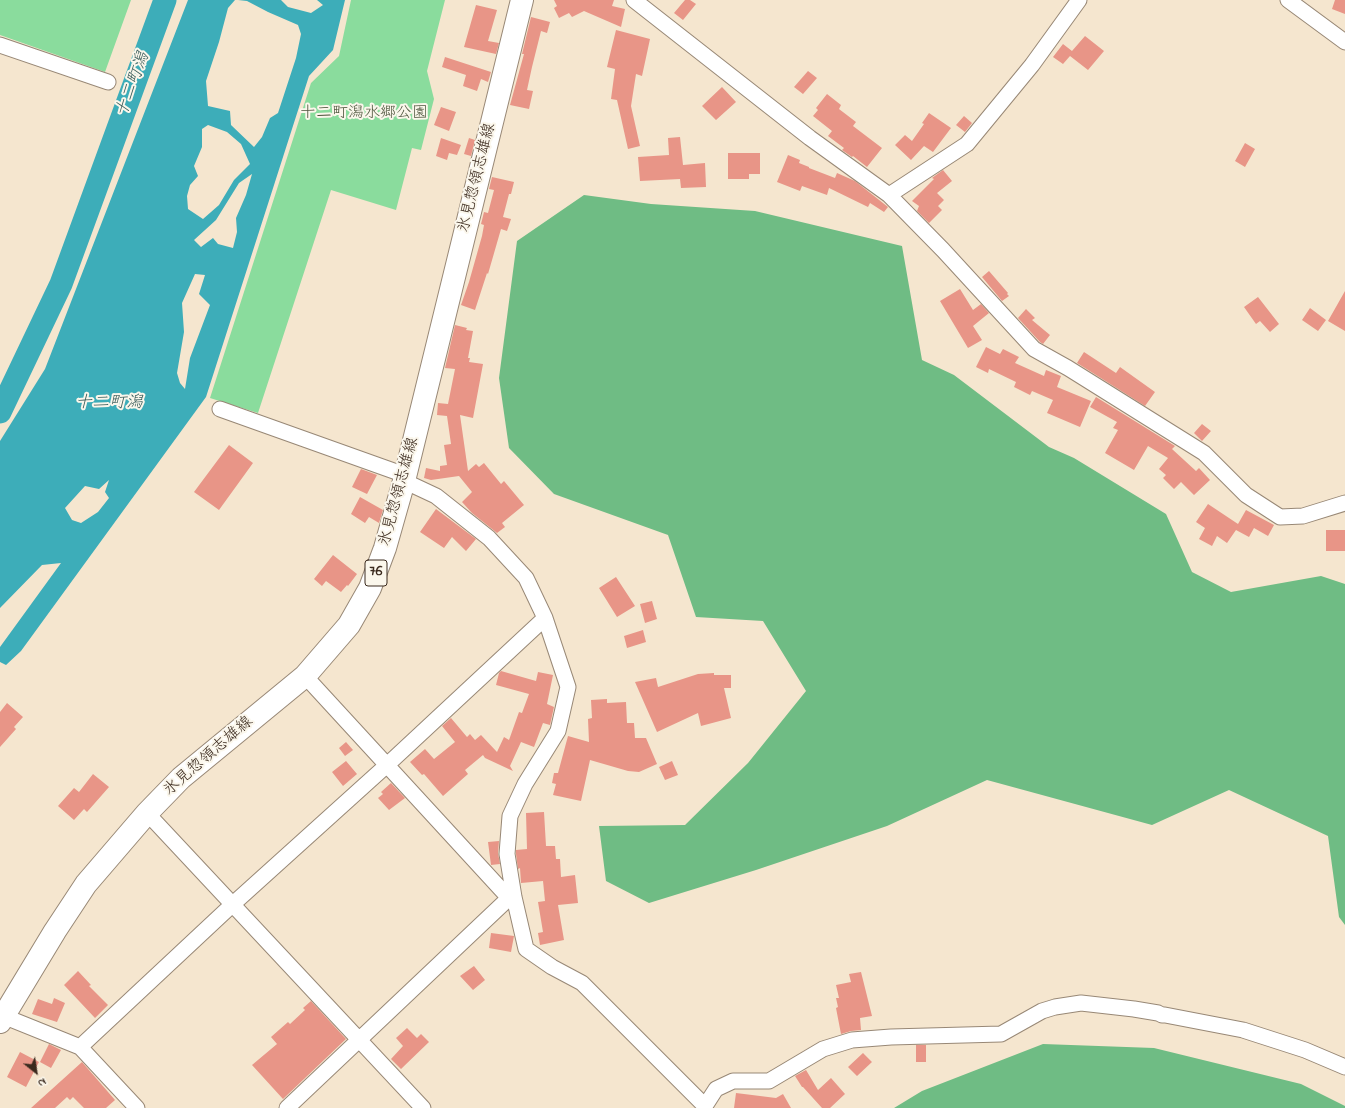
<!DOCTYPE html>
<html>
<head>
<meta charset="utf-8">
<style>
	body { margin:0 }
	#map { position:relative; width:1345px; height:1108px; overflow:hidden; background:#f5e6cf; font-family:"Indie Flower",sans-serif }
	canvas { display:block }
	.north { position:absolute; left:16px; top:1052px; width:40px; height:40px; -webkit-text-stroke:3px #fbf7ec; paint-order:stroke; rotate:150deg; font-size:11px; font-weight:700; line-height:16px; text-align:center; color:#3b2a1e }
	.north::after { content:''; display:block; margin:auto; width:14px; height:18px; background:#3b2a1e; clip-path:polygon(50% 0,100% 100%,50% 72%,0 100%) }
</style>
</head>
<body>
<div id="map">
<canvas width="1345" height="1108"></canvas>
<div class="north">N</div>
</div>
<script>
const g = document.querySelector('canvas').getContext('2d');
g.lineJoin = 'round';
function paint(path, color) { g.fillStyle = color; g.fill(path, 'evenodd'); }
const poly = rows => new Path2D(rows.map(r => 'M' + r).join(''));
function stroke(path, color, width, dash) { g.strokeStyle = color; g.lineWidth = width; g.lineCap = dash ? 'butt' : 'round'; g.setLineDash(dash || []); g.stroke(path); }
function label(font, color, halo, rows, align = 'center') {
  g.font = font + ' "Indie Flower","Klee One",sans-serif'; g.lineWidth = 4; g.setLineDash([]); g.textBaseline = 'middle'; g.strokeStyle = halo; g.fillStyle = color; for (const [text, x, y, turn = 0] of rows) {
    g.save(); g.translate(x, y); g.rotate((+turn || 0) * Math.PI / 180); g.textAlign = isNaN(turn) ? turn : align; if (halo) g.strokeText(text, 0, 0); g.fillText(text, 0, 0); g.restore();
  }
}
paint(poly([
	[0,0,131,0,105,72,0,35],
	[351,0,445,0,427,71,434,99,421,150,412,148,396,210,331,190,258,413,210,398,311,83,339,56]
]), '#8adc9d');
paint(poly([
	[584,195,651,204,755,211,902,246,922,360,954,375,1049,447,1074,458,1166,514,1192,572,1231,592,1321,576,1345,584,1345,925,1339,917,1328,836,1229,790,1152,825,987,780,887,826,756,870,649,903,606,881,599,826,685,825,748,763,806,691,763,621,696,617,668,535,554,494,509,448,499,378,517,241],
	[1043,1044,1154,1048,1301,1084,1345,1106,1345,1108,894,1108,922,1091]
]), '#6fbc84');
paint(poly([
	[188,0,235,0,228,8,219,42,206,81,208,106,230,111,231,125,254,147,262,137,270,118,278,113,296,58,301,34,298,25,268,12,247,1,238,0,281,0,288,7,311,13,323,5,317,0,345,0,333,50,309,76,206,397,21,651,6,665,0,662,0,647,61,563,42,565,0,608,0,441,45,369],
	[208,125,227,132,241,144,250,164,234,180,219,205,203,219,188,209,187,196,190,185,198,176,194,166,202,147,202,129],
	[252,174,246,195,236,218,237,232,233,248,218,244,213,238,201,247,194,240,216,220,239,183],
	[195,274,205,275,199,294,210,305,190,358,185,389,180,383,177,373,184,332,182,303],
	[109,480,105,492,109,498,98,512,81,523,72,520,65,508,85,486,99,489]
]), '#3dadb9');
stroke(poly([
	[0,412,61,284,165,0]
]), '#3dadb9', 23);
paint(poly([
	[554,0,614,0,612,6,625,9,621,27,584,11,572,17,569,13,559,18,554,8,557,6],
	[685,0,690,0,696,4,683,20,674,13],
	[1335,0,1345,0,1345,14,1332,9],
	[476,5,497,10,488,41,499,43,496,54,464,47],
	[531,17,550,22,547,33,541,31,532,67,527,90,533,91,529,109,510,105,524,54,522,54],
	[616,30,650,39,642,76,636,74,631,106,640,146,628,149,617,100,611,99,615,69,607,67],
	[1085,36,1104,51,1088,70,1070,56,1063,64,1053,57,1063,44,1072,51],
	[445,57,491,72,488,82,481,79,477,91,463,86,466,75,442,67],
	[808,71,817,78,803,94,794,87],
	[722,87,736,102,716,120,702,106],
	[827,94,841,105,839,109,856,122,853,126,882,148,867,167,853,156,852,157,842,150,844,148,828,136,832,131,813,116,818,110,816,108],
	[441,107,456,112,449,131,434,125],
	[929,113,951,128,933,152,924,146,911,160,895,145,905,135,912,141,924,124,922,123],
	[964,116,972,123,965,132,956,125],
	[680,137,683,165,705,163,706,187,681,188,680,179,640,181,638,157,669,155,668,138],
	[441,138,461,145,457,155,449,153,447,160,436,156],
	[469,138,475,140,471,156,464,154],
	[1245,143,1255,149,1245,167,1235,161],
	[728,153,760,153,760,174,749,174,749,179,728,179],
	[788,155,800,160,799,163,809,167,809,168,835,178,837,173,855,181,888,207,884,212,870,203,868,207,829,188,827,195,802,186,800,191,777,182],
	[943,170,952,181,937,193,944,200,938,206,942,210,929,223,917,211,919,206,912,201,934,179,932,178],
	[492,177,514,182,511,194,509,194,503,217,511,219,507,231,501,229,488,274,487,273,475,310,461,305,469,282,482,236,484,225,481,224,484,212,488,213,494,190,489,189],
	[989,271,1008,293,1007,294,1009,296,1002,301,982,277],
	[960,289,973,310,981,304,989,313,973,326,982,340,968,348,940,301],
	[1345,291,1345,331,1328,321],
	[1258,297,1279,324,1270,332,1260,321,1256,324,1244,307],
	[1310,308,1326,320,1318,331,1302,320],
	[1026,309,1035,318,1032,320,1050,335,1043,344,1040,342,1018,318],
	[455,325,467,328,466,330,473,331,468,358,470,358,469,362,483,364,473,418,460,415,468,471,476,464,479,467,484,463,501,484,504,481,524,505,502,523,505,527,497,533,472,513,462,502,472,492,459,476,431,480,424,478,426,468,440,471,440,466,447,465,444,445,451,444,447,416,437,415,438,403,448,404,455,369,445,368],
	[986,347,1000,354,1003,349,1019,357,1015,363,1044,376,1046,370,1061,376,1057,387,1091,401,1080,427,1047,413,1053,400,1032,391,1030,395,1014,387,1016,382,989,369,988,373,976,367],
	[1084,352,1116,373,1120,367,1155,392,1145,406,1077,363],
	[1096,397,1175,446,1172,449,1196,471,1199,468,1210,480,1194,495,1181,482,1174,489,1163,478,1166,475,1159,469,1168,458,1148,446,1134,470,1105,453,1118,430,1113,428,1117,422,1090,407],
	[1202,424,1211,431,1202,441,1194,433],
	[229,445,253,463,219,510,194,492],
	[361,469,377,475,367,494,352,487],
	[360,497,383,510,379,523,369,517,365,523,351,514],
	[1208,504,1238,524,1246,510,1274,525,1268,536,1254,528,1249,537,1236,530,1227,543,1217,536,1212,546,1199,539,1205,528,1196,522],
	[436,509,476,539,466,551,452,537,444,548,420,532],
	[1326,530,1345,530,1345,551,1326,551],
	[333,555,357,574,348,586,347,585,341,592,326,581,322,586,314,579],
	[616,577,635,606,617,617,599,588],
	[652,601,657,619,645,623,640,604],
	[643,630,646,642,627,648,624,636],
	[501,671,536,681,538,672,553,675,547,704,554,707,550,725,543,723,534,747,521,742,510,766,513,771,485,758,483,755,465,770,468,774,443,796,424,774,422,775,410,762,425,749,434,759,455,742,442,726,451,718,467,737,470,734,475,740,481,735,497,752,504,737,509,740,519,712,522,713,529,694,496,685,499,673],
	[714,673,714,675,731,675,731,688,724,688,731,718,701,726,698,713,657,732,635,682,656,678,658,687,698,674],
	[607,699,607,703,626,702,627,723,634,723,635,738,646,738,657,764,639,772,628,771,590,760,581,801,553,795,556,784,552,783,554,773,558,773,568,736,589,742,588,719,592,718,591,700],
	[7,703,23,717,14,727,16,729,0,747,0,712],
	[346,742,353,750,345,756,339,748],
	[346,761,357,774,343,786,332,772],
	[672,761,678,775,665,780,659,767],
	[93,774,109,787,87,812,84,809,74,820,58,806,74,788,79,792],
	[391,783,405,798,389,810,378,798,383,794,381,792],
	[544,812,546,846,555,846,556,859,560,859,561,877,575,875,578,903,558,905,564,940,540,945,538,933,543,932,538,902,545,901,543,881,521,883,520,868,518,869,516,854,516,850,527,849,526,813],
	[499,841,498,853,500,864,491,865,488,842],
	[491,933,514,936,511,952,489,948],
	[474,966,485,980,473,990,460,976],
	[78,971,91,985,89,986,108,1005,95,1018,64,985],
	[861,972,872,1016,860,1018,861,1030,851,1031,841,1034,836,1008,838,1007,836,998,839,998,836,985,851,982,849,974],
	[54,998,65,1003,57,1022,32,1014,38,999,52,1004],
	[311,1001,346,1039,283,1099,252,1065,277,1044,271,1037,288,1022,290,1024,305,1010,303,1008],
	[407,1028,417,1038,421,1034,429,1042,401,1069,391,1059,403,1046,396,1038],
	[49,1044,61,1050,51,1068,40,1062],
	[916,1045,926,1045,926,1062,916,1062],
	[20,1052,39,1062,26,1087,7,1077],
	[863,1053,872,1062,857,1076,848,1067],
	[82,1062,115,1100,106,1108,84,1108,73,1097,70,1100,67,1097,55,1108,31,1108],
	[806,1070,818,1090,831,1078,845,1094,830,1108,822,1108,803,1087,802,1087,795,1076],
	[736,1093,776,1098,783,1094,791,1108,734,1108]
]), '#e89587');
const street = poly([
	[634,0,810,138,889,195,943,250,1034,349,1068,368,1204,453,1246,495,1280,517,1303,516,1345,503],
	[1288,0,1345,42],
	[0,45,108,82],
	[889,195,967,144,1032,65,1079,0],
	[220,409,405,475],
	[404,481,436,496,489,538,526,578,545,618,568,687,558,731,525,784,510,816,507,854,514,897,526,949,552,967,582,983,705,1106],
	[305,676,509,898],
	[147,813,423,1108],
	[3,1016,80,1047,137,1108],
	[80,1047,233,904,387,765,545,618],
	[287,1108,509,898,514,897],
	[705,1108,705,1106,716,1089,733,1081,769,1081,823,1049,852,1040,891,1037,1001,1034,1042,1011,1055,1007,1081,1003,1134,1009,1158,1013,1162,1015,1165,1015,1243,1030,1305,1050,1345,1067]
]);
const primary = poly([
	[0,1022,55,931,86,884,147,813,181,778,305,676,349,625,370,588,385,548,404,481,522,0]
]);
stroke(street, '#988876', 17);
stroke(primary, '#988876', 24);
stroke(street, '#fff', 15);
stroke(primary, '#fff', 22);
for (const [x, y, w] of [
	[376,573,22]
]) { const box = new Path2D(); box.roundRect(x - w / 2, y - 13, w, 26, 3); g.fillStyle = '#fbf7ec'; g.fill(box); stroke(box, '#3b2a1e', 1); }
label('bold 15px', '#3b2a1e', null, [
	["76",376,573]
]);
label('16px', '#4f563e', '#fbf7ec', [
	["十二町潟水郷公園",364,114]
]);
label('16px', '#3b2a1e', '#fbf7ec', [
	["氷見惣領志雄線",478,178,-76],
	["氷見惣領志雄線",400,492,-75],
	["氷見惣領志雄線",209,757,-41]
]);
label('italic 17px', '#3c5e5c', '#fbf7ec', [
	["十二町潟",134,85,-70],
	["十二町潟",109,404]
]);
</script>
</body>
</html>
